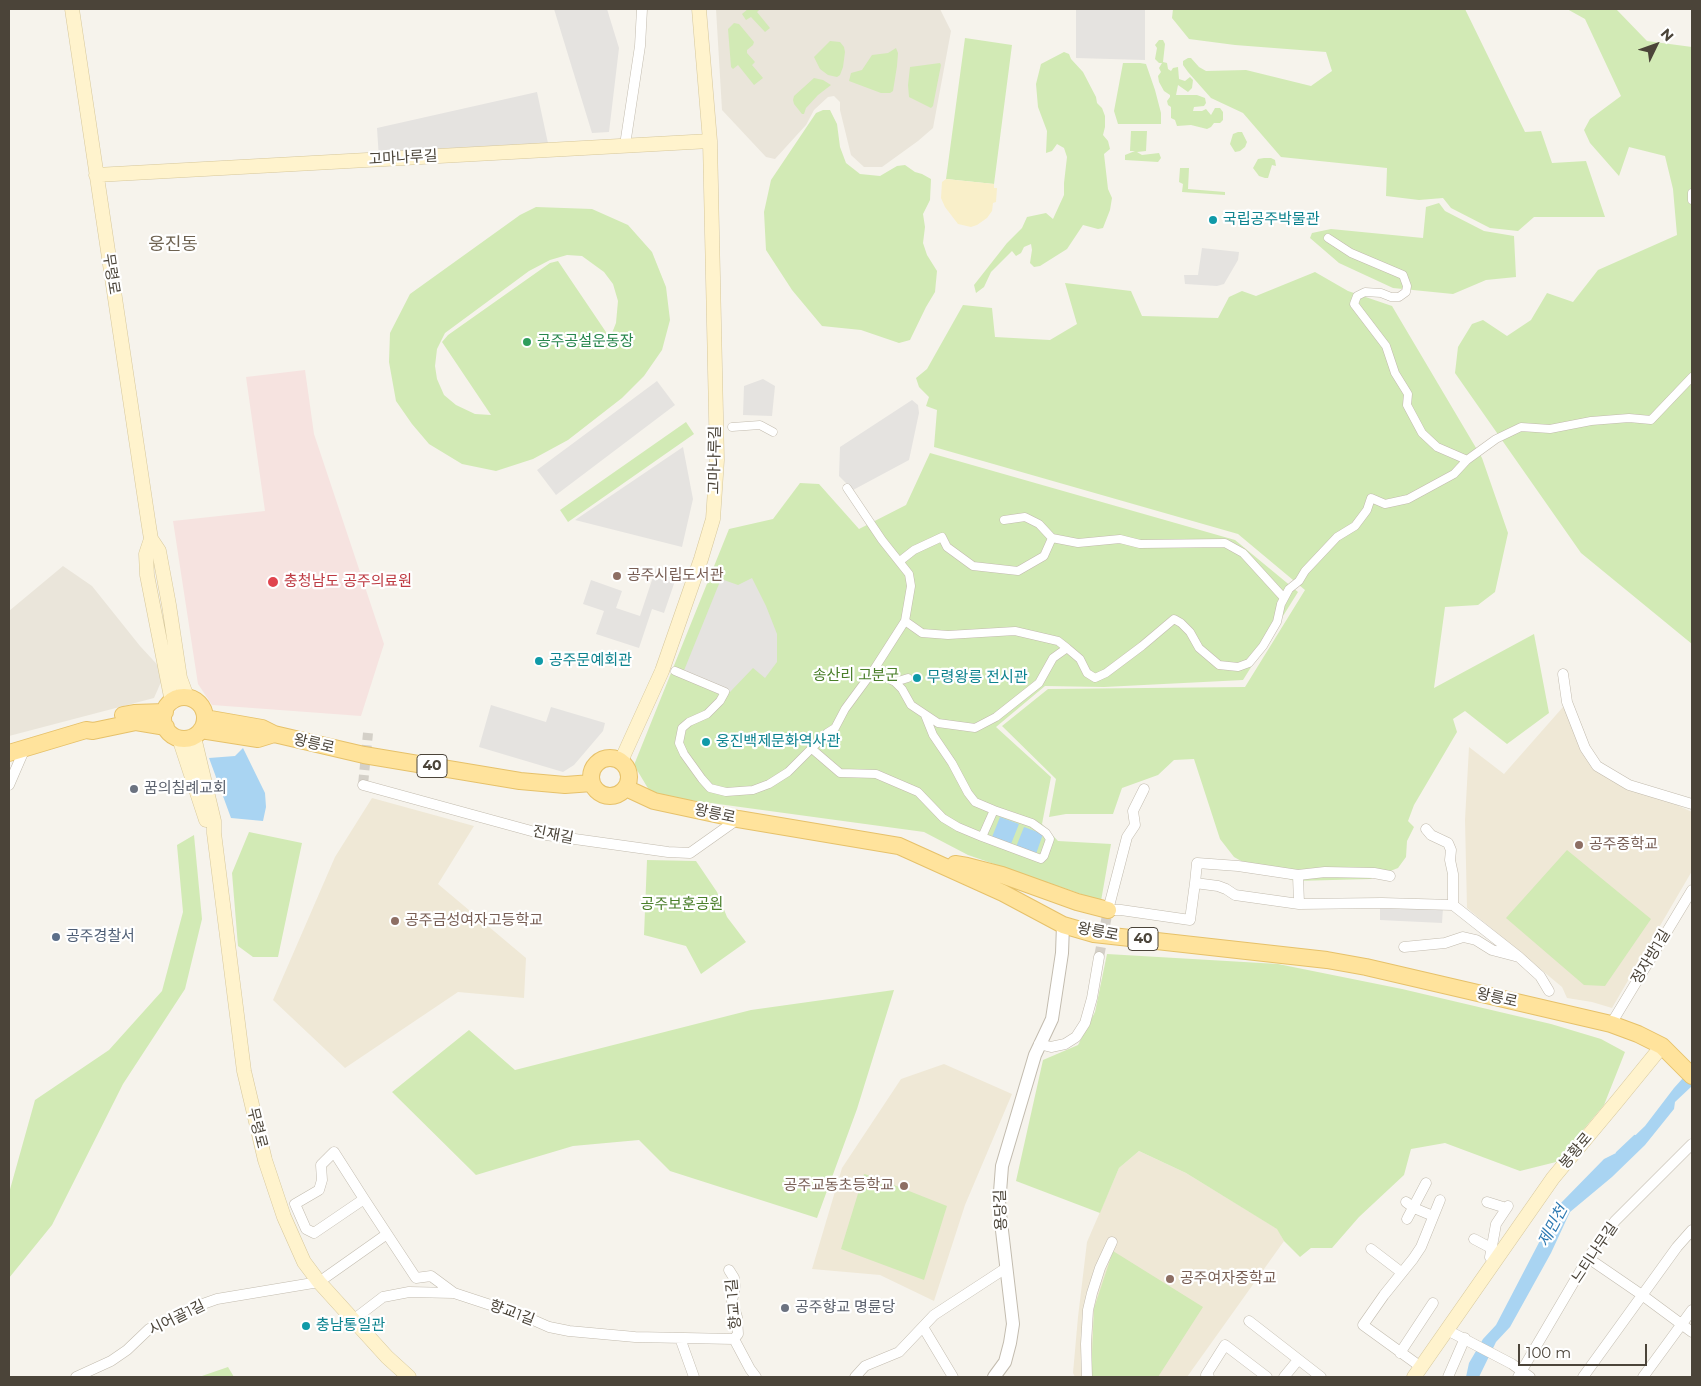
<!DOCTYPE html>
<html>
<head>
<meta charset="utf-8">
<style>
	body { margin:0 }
	#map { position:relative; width:1701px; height:1386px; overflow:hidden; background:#f6f3ec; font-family:Montserrat,sans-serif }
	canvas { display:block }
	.frame { position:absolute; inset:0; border:10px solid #4b4439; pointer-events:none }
	.north { position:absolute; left:1631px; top:20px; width:50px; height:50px; -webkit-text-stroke:4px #fff; paint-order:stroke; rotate:48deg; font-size:14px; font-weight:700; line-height:20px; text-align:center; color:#4b4439 }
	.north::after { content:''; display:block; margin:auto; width:18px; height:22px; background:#4b4439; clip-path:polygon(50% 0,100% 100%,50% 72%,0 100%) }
	.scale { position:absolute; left:1518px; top:1344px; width:129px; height:22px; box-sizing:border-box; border:2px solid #4b4439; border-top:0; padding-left:6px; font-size:15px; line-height:18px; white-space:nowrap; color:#4b4439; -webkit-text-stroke:4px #fff; paint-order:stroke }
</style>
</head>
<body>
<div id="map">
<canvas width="1701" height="1386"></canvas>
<div class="frame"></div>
<div class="north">N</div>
<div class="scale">100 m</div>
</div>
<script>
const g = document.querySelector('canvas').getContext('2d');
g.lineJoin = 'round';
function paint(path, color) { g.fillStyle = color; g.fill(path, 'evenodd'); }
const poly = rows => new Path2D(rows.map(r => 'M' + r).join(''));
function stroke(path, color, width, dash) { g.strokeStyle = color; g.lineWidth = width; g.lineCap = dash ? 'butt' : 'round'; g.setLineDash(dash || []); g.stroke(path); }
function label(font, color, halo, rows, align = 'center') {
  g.font = font + ' Montserrat,"Noto Sans KR",sans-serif'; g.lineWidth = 4.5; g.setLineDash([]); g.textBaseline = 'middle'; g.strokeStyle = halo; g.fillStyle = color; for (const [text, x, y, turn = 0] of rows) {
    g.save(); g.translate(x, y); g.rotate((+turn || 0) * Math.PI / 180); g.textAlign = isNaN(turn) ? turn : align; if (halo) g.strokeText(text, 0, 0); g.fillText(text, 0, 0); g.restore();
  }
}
paint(poly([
	[716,9,940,9,951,31,933,128,918,141,882,167,864,167,851,155,840,110,840,102,834,96,828,97,814,110,806,125,775,159,766,157,722,110],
	[63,566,92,586,140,646,165,673,154,698,9,736,9,611]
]), '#eae5da');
paint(poly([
	[1563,707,1591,757,1608,773,1692,812,1692,871,1612,1008,1592,1002,1567,998,1562,987,1467,908,1465,820,1469,747,1504,774],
	[372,798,474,826,438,884,526,958,524,998,458,992,345,1068,273,1000,335,857],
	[944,1064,1012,1094,965,1205,934,1301,880,1275,812,1269,842,1168,901,1079],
	[1139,1151,1186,1173,1278,1229,1284,1241,1187,1377,1075,1377,1073,1373,1078,1317,1087,1242,1119,1168]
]), '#efe8d6');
paint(poly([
	[305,370,314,434,384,644,361,716,212,705,198,684,173,521,265,511,246,377]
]), '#f6e3e0');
paint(poly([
	[748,9,760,9,757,12,770,28,765,32,751,17,746,20,742,14],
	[1173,9,1465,9,1525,132,1541,131,1552,163,1586,161,1605,217,1534,217,1518,231,1490,228,1451,208,1443,198,1419,200,1386,196,1387,168,1281,157,1243,113,1211,98,1188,72,1183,65,1183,61,1188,58,1191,58,1199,67,1206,71,1246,70,1311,86,1332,71,1326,52,1235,45,1189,39,1172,18],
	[1567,9,1616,9,1647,41,1692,47,1692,644,1581,553,1455,373,1458,347,1472,324,1483,320,1507,336,1531,320,1547,293,1573,302,1598,270,1677,235,1673,189,1665,156,1629,147,1619,176,1590,143,1584,130,1590,119,1621,96,1585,19],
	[734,23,739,24,754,42,753,45,747,50,747,53,755,62,752,65,763,78,754,85,738,65,733,69,731,67,728,29],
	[965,38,1012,45,994,184,946,179],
	[1159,40,1163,40,1165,44,1163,62,1167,63,1168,69,1171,71,1173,68,1178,67,1179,79,1185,81,1190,77,1193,80,1192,88,1188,92,1178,85,1176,95,1197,95,1205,98,1206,103,1204,106,1194,107,1193,111,1202,111,1206,109,1211,115,1215,108,1220,108,1223,112,1223,120,1220,123,1214,123,1211,127,1207,129,1191,125,1177,126,1175,120,1171,118,1171,107,1168,105,1167,101,1170,97,1170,95,1164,91,1159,82,1158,76,1161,72,1159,68,1162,63,1159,63,1155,59,1157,48,1155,45],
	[830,41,840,42,844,47,845,52,843,67,840,75,837,77,828,75,820,69,814,57],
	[896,48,898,53,897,66,893,91,890,93,881,93,849,81,851,73,862,70,872,55,888,53],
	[1064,52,1069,54,1071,59,1083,72,1096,97,1097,103,1102,108,1105,116,1105,127,1103,135,1108,141,1110,149,1104,154,1108,189,1112,198,1110,210,1103,228,1098,229,1083,225,1067,249,1040,266,1034,267,1030,263,1032,250,1031,244,1024,247,1021,253,1016,256,1012,251,991,272,984,287,976,293,974,285,1007,243,1022,228,1027,217,1046,213,1053,219,1064,195,1064,183,1067,157,1064,148,1057,144,1052,151,1046,153,1047,131,1038,107,1036,84,1041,64],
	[940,63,941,65,933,106,931,108,909,97,908,85,910,67],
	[1123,63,1140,63,1146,64,1155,90,1161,113,1161,124,1118,124,1114,111],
	[814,78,823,80,831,85,818,95,806,108,804,114,802,114,794,104,793,100,794,96],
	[823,110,830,110,837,124,840,147,846,163,860,174,880,176,897,166,905,165,915,172,922,174,931,179,930,200,923,214,925,227,923,243,927,255,937,271,935,292,926,307,910,340,899,343,861,330,822,326,792,290,766,250,764,212,771,180,816,113],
	[1131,131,1147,131,1146,151,1137,152,1142,155,1159,153,1161,158,1158,162,1125,160,1125,155,1135,151,1130,151],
	[1238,132,1242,132,1247,142,1245,147,1240,151,1235,152,1230,144,1233,134],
	[1264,158,1271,158,1275,160,1276,166,1272,165,1268,178,1265,178,1259,176,1253,168,1258,159],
	[1180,168,1189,168,1188,189,1225,192,1225,195,1182,192,1183,184,1179,182],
	[1439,203,1445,211,1484,231,1514,236,1516,277,1486,280,1453,294,1393,288,1339,263,1310,238,1312,233,1331,229,1423,238,1426,207],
	[536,207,592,209,628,225,652,252,666,287,670,320,662,350,644,376,622,398,568,440,533,459,496,471,462,464,429,444,412,424,396,401,389,362,390,333,410,294,520,215],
	[567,255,582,256,604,272,613,284,618,301,616,323,610,338,558,261,550,263,448,335,442,342,491,415,475,414,456,405,444,395,437,379,435,366,437,349,445,333,529,271,550,260],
	[1315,272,1348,291,1392,306,1482,458,1508,533,1495,592,1478,605,1445,607,1434,688,1534,634,1549,713,1507,744,1465,711,1453,719,1457,732,1414,805,1408,821,1414,827,1407,841,1406,857,1398,868,1370,879,1295,881,1252,867,1234,857,1220,839,1194,759,1174,760,1158,775,1122,788,1113,814,1066,814,1049,817,1056,779,1002,726,1048,689,1245,687,1305,590,1238,534,934,447,937,410,926,406,929,397,919,387,916,378,927,369,963,305,992,308,995,337,1050,340,1077,324,1065,283,1131,291,1142,316,1218,318,1229,297,1242,291,1256,296],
	[686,422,694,434,568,522,560,510],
	[930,453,1235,540,1298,592,1243,680,1104,687,1045,686,996,727,1051,777,1042,824,1058,841,1111,844,1101,901,968,855,924,832,652,795,634,765,729,529,773,519,800,483,819,484,859,529,906,505],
	[249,832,302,843,278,957,253,957,238,946,232,873],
	[194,835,202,919,185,989,123,1084,52,1225,9,1278,9,1193,35,1100,109,1050,162,991,183,912,177,845],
	[1567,850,1651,919,1605,986,1584,985,1506,918],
	[647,860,696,861,717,892,727,917,746,942,701,974,686,946,644,935],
	[1107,954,1278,964,1402,989,1551,1024,1601,1039,1625,1052,1604,1105,1556,1162,1520,1171,1445,1143,1411,1149,1404,1175,1359,1217,1332,1248,1311,1248,1300,1257,1284,1241,1277,1229,1186,1173,1139,1151,1119,1168,1100,1213,1016,1181,1043,1060,1078,1045,1095,1012],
	[894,990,857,1109,817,1218,670,1171,639,1140,573,1146,476,1175,392,1092,469,1030,515,1070,751,1010],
	[864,1174,871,1176,947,1206,924,1280,841,1249],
	[1113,1251,1203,1307,1158,1377,1093,1377,1091,1376,1094,1308],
	[228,1367,234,1377,199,1377]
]), '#d2eab5');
paint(poly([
	[946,179,994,184,994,188,997,188,996,202,993,203,992,211,987,218,977,225,971,227,958,224,945,207,941,198,942,182]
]), '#f9efc9');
paint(poly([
	[554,9,607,9,619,48,609,132,592,133],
	[1076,9,1145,9,1145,60,1076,58],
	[537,92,549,148,379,159,377,128],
	[1202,248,1239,252,1238,260,1224,284,1217,286,1185,284,1184,275,1198,275],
	[763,379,775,386,772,416,743,415,744,386],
	[657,381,675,405,556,495,537,470],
	[912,400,918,405,919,413,909,460,853,490,839,476,840,447],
	[683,447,693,499,682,547,575,520],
	[656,568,677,575,664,613,652,609,639,648,596,634,604,611,583,604,591,580,622,591,616,608,640,616],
	[752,578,766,606,777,634,777,662,765,678,753,668,730,692,683,673,721,579,738,585],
	[491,705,546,722,551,707,605,723,603,731,574,765,563,772,479,747],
	[1380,905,1443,908,1442,923,1380,920]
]), '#e5e3e0');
paint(poly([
	[243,748,265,793,266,807,263,821,231,818,209,758,235,756],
	[1000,817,1019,824,1011,844,992,837],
	[1024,827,1043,834,1036,854,1016,847],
	[1692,1068,1692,1086,1675,1102,1674,1109,1645,1145,1612,1177,1570,1212,1551,1253,1510,1327,1496,1342,1479,1377,1466,1377,1469,1363,1483,1339,1496,1325,1558,1206,1604,1159,1618,1152,1645,1126,1674,1088]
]), '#a9d4f2');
stroke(poly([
	[1617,1153,1635,1136]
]), '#a9d4f2', 2.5);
stroke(poly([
	[363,785,368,733],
	[1099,957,1108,910]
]), '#d4d0c8', 10, [10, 5]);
const pedestrian = poly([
	[1692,193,1692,200],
	[1328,238,1351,253,1403,275,1407,286,1406,292,1399,297,1391,297,1381,293,1365,292,1357,296,1354,304,1386,346,1395,373,1408,394,1407,405,1422,433,1437,447,1467,460],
	[732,427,760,425,773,432],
	[847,488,882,540,909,574,911,586,905,621],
	[1004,520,1025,517,1039,524,1052,538],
	[900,561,914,550,942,537,947,547,973,566,1018,571,1044,556,1052,538,1078,543,1120,539,1140,544,1225,543,1243,553,1284,598],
	[675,671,725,692,720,701,707,714,689,722,682,728,679,743,684,754,702,779,710,788,726,792,753,790,769,784,788,772,827,733,835,728,845,709,873,671,895,682,902,689,911,705,938,723,975,728,996,717,1039,683,1053,658,1067,648,1080,659,1087,673,1095,678,1106,673,1142,646,1174,619,1181,623,1190,632,1199,648,1219,665,1238,667,1249,663,1263,646,1277,622,1281,604,1289,589,1299,581,1305,571,1337,537,1355,526,1367,510,1371,498,1385,504,1408,499,1454,474,1467,460,1496,439,1521,427,1550,429,1591,421,1629,418,1651,420,1692,377],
	[873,671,905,621,922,633,948,635,1015,631,1058,641,1067,648],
	[895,682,908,678],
	[812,749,840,773,876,774,918,792,943,818,958,827,982,837,994,810,975,802,968,793,952,763,933,735,925,715],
	[982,837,1041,859,1044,856,1050,839,1046,833,1032,823,994,810]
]);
const minor = poly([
	[625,145,640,46,642,9],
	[1563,674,1567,702,1585,748,1597,766,1629,785,1692,804],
	[9,785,25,748],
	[363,785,546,835,668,852,690,853,738,819],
	[1144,789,1133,811,1135,825,1127,837,1108,910,1121,910,1190,920,1195,883,1218,886,1226,889,1235,895,1299,904,1382,903,1453,905,1519,957,1540,976,1549,991],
	[1426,829,1431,835,1448,843,1451,850,1450,860,1453,874,1453,905],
	[1298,875,1325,872,1374,873,1390,876],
	[1195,883,1197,863,1238,866,1298,875,1299,904],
	[1404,947,1445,943,1463,937,1476,940,1492,950,1515,956],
	[1611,1024,1692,890],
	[1039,1044,1051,1047,1065,1044,1076,1037,1085,1023,1092,998,1099,957],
	[364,1199,314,1233,306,1229,295,1204,319,1190,322,1180,321,1165,334,1152,364,1199,387,1234,416,1278,431,1276,454,1293],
	[1406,1202,1414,1208,1433,1216],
	[1487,1202,1506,1208],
	[1407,1219,1426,1183],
	[1474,1239,1491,1248],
	[1371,1249,1401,1272],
	[1588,1258,1642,1295,1692,1332],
	[1496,1260,1490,1257,1496,1224,1508,1206],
	[729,1270,734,1278,735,1287,732,1301,737,1317,738,1334,734,1339],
	[353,1320,383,1297,409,1292,454,1293,524,1316,549,1327,569,1331,635,1337,734,1339,750,1369,756,1377],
	[1249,1321,1321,1377],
	[923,1327,953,1377],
	[1447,1330,1512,1364,1530,1377],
	[680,1338,694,1377],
	[1400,1353,1433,1303],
	[1421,1367,1363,1325,1384,1295,1413,1259,1421,1247,1440,1200],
	[76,1377,111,1361,127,1350,149,1329,200,1305,217,1299,319,1282,387,1234],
	[855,1377,865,1366,899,1352,934,1315,1006,1268],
	[1087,1377,1086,1344,1088,1310,1092,1293,1100,1268,1112,1242],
	[1209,1377,1206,1375,1225,1345,1267,1377],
	[1284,1377,1298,1360],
	[1448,1377,1465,1338],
	[1518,1377,1588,1258,1615,1221,1692,1144],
	[1583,1377,1677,1247,1692,1230],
	[1643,1377,1692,1310]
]);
const tertiary = poly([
	[994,1377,1005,1362,1010,1343,1013,1324,999,1205,1002,1166,1035,1055,1052,1019,1062,953,1063,925]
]);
const secondary = poly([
	[72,9,148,520,151,539,159,551,169,605,180,678,187,697],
	[96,175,710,141],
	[151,539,146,554,147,575,172,702],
	[194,737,214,821,214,833,244,1071,265,1160,284,1217,304,1262,319,1282,387,1357,409,1377],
	[179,738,206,820],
	[621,761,662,671,701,559,713,519,717,460,710,141,699,9],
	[1414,1377,1553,1178,1618,1100,1662,1046]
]);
const primary = poly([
	'163 718a21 21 0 1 1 42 0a21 21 0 1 1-42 0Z',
	[123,715,134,713,165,712],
	[205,718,262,728,274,734,364,755,520,781,565,785,592,783],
	[201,730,258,739,274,734],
	[9,753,86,730,93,731,136,722,166,727],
	'591 777a19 19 0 1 1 38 0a19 19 0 1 1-38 0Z',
	[626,788,654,801,738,819,899,846,1003,893,1063,925,1094,934,1327,960,1366,967,1611,1024,1638,1034,1662,1046,1692,1076],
	[955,864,967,866,1002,875,1077,902,1108,910]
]);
stroke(pedestrian, '#c2bbae', 9);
stroke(minor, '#c2bbae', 11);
stroke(tertiary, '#c2bbae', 14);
stroke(secondary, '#d6c79b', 15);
stroke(primary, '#e6c16a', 18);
stroke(pedestrian, '#fff', 8);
stroke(minor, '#fff', 10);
stroke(tertiary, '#fff', 12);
stroke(secondary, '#fff3cd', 14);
stroke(primary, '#ffe39c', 16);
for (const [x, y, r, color] of [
	[1213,220,5,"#0f9aa8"],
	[527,342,5,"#2e9e5b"],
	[617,576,5,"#8d6e63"],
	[273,582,6,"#e0444e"],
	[539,661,5,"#0f9aa8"],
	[917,678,5,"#0f9aa8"],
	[706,742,5,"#0f9aa8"],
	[134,789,5,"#6b7280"],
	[1579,845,5,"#8d6e63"],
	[395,921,5,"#8d6e63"],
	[56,937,5,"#5c6f8a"],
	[904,1186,5,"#8d6e63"],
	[1170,1279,5,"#8d6e63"],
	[785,1308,5,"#6b7280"],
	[306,1326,5,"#0f9aa8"]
]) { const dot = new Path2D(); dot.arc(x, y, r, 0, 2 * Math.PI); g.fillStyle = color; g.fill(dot); stroke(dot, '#fff', 2); }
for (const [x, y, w] of [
	[432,766,30],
	[1143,939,30]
]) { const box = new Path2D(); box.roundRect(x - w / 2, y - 11.5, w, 23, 4); g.fillStyle = '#fff'; g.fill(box); stroke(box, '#4b4439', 1); }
label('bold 14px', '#4b4439', null, [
	["40",432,766],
	["40",1143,939]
]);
label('15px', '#4b4439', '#fff', [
	["고마나루길",403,158,-3],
	["무령로",111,274,81],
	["고마나루길",715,460,-89],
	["왕릉로",314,744,13],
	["왕릉로",715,814,12],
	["진재길",553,835,11],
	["왕릉로",1098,932,11],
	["정자방1길",1651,957,-59],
	["왕릉로",1497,998,13],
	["무령로",257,1128,76],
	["봉황로",1576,1151,-50],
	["용당길",1001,1210,-92],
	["느티나무길",1595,1253,-56],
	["향교 1길",734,1304,-95],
	["향교1길",512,1313,20],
	["시어골1길",177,1318,-26]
]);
label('15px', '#0d838f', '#fff', [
	["국립공주박물관",1223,220],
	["공주문예회관",549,661],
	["무령왕릉 전시관",927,678],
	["웅진백제문화역사관",716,742],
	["충남통일관",316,1326]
], 'left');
label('15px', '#27864d', '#fff', [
	["공주공설운동장",537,342]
], 'left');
label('15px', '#785e54', '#fff', [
	["공주시립도서관",627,576],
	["공주중학교",1589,845],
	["공주금성여자고등학교",405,921],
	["공주교동초등학교",894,1186,"right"],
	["공주여자중학교",1180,1279]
], 'left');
label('15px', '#be3a42', '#fff', [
	["충청남도 공주의료원",284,582]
], 'left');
label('15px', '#4a7f2a', '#fff', [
	["송산리 고분군",856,676],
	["공주보훈공원",682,905]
]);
label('15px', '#5b616d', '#fff', [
	["꿈의침례교회",144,789],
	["공주향교 명륜당",795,1308]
], 'left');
label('15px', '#4e5e75', '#fff', [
	["공주경찰서",66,937]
], 'left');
label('italic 16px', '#2e7ab2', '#fff', [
	["제민천",1553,1226,-62]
]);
label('18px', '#6e6250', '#fff', [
	["웅진동",173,245]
]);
</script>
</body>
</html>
